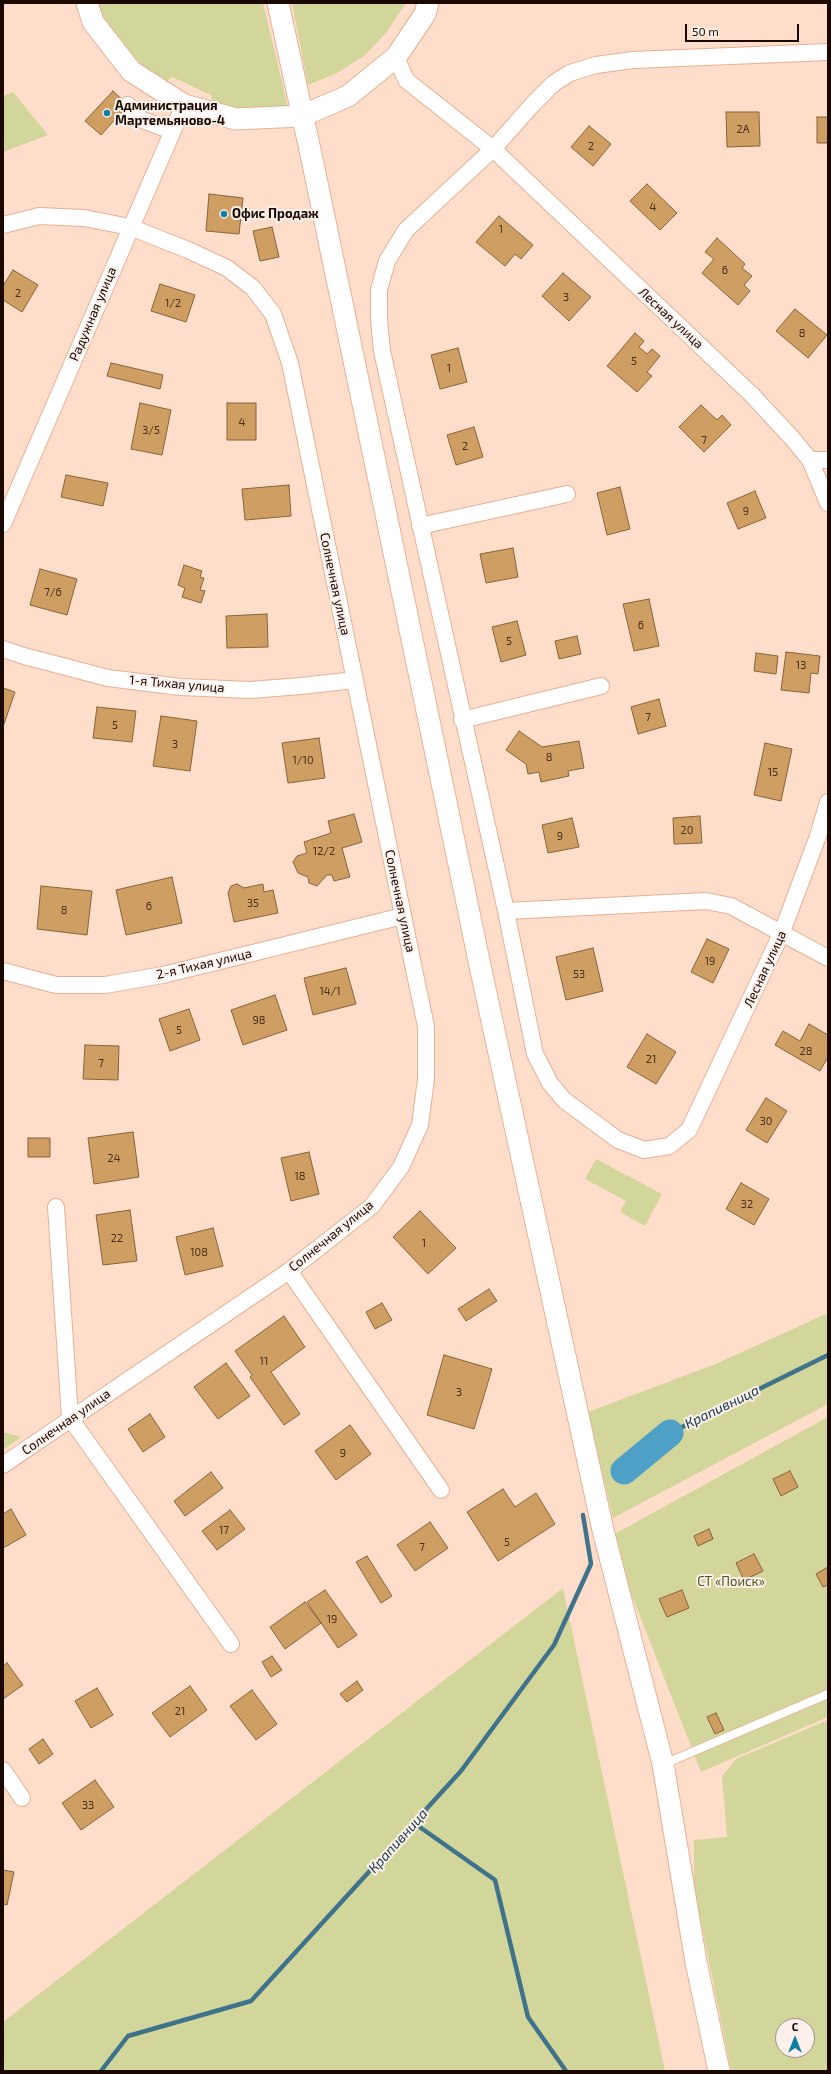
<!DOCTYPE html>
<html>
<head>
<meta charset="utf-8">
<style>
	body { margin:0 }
	#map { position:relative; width:831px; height:2074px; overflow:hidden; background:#ffddcb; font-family:"Exo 2",sans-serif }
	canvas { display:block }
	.frame { position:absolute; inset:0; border:4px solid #1a0801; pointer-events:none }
	.north { position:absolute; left:775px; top:2018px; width:40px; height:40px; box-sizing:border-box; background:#fbf0ea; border:1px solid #a1938d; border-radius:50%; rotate:0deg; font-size:11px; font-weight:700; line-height:16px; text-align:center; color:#1a0801 }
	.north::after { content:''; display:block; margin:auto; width:14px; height:18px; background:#107ea7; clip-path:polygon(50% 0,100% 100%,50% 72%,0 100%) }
	.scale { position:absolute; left:685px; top:24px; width:114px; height:18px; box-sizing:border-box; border:2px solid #1a0801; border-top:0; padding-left:5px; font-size:12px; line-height:14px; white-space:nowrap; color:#1a0801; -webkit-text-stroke:3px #fbf0ea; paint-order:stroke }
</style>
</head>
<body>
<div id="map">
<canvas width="831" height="2074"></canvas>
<div class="frame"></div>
<div class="north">С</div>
<div class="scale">50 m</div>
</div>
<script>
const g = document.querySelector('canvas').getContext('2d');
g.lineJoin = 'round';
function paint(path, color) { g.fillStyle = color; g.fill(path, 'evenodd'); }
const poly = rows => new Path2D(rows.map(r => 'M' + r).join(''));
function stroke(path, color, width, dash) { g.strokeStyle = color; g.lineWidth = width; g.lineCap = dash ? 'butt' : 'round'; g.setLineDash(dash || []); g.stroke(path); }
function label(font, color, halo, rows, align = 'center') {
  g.font = font + ' "Exo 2",sans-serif'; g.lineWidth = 4; g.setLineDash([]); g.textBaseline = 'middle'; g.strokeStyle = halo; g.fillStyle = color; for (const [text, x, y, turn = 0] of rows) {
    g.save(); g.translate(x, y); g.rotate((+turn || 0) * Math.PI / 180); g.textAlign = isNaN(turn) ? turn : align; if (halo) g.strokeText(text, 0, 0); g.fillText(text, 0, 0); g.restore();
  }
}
paint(poly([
	[97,3,263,3,288,107,251,111,213,106,211,95,172,77,163,85,128,51,106,21],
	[292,3,406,3,386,33,364,56,337,73,308,85],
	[13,92,48,135,3,152,3,96],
	[596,1159,662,1194,645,1226,620,1212,626,1201,585,1179],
	[828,1313,828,1404,613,1518,588,1412,718,1363],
	[828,1417,828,1717,701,1772,609,1537],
	[3,1432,21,1437,3,1450],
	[563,1588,665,2071,3,2071,3,2022],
	[828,1720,828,2071,731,2071,694,1887,694,1840,727,1837,722,1776,736,1759],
	[783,2026,807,2026,807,2050,783,2050]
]), '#d3d69a');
stroke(poly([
	[670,1433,828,1355],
	[414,1823,495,1880,528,2017,566,2071],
	[101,2071,128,2036,251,2001,461,1771,554,1645,591,1564,583,1515]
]), '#3f728b', 4.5);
stroke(poly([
	[624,1471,670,1433]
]), '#4fa0c6', 27);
const building = poly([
	[113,91,128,105,101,135,85,121,113,91],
	[726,112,759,112,760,146,727,147,726,112],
	[817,117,828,117,828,143,817,143,817,117],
	[589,126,611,144,593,166,571,147,589,126],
	[647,184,677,213,660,230,630,201,647,184],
	[209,194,243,198,239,234,206,231,209,194],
	[499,216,533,245,521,259,515,254,505,266,476,242,499,216],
	[272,227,279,257,260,261,253,231,272,227],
	[717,238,745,264,742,268,752,276,744,285,750,291,738,305,702,273,714,259,705,252,717,238],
	[13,270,38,285,22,312,3,300,3,286,13,270],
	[563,273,591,297,569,321,542,296,563,273],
	[160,284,195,295,186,322,151,311,160,284],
	[795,309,827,335,808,358,776,331,795,309],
	[635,333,644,341,639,347,647,354,652,349,660,356,647,372,652,376,637,392,607,366,635,333],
	[458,348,467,382,440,389,431,355,458,348],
	[111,363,163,375,160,389,107,376,111,363],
	[140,403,171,410,162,455,131,449,140,403],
	[227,403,256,403,256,440,227,440,227,403],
	[701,405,717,420,722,415,731,425,704,452,679,427,701,405],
	[474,427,483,457,456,465,447,435,474,427],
	[66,475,108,483,103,506,61,497,66,475],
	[289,485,291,516,245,520,242,489,289,485],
	[620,487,630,529,607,535,597,493,620,487],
	[755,491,766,518,738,529,727,503,755,491],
	[513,548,518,577,486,583,480,554,513,548],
	[184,565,202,571,200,577,204,578,200,590,205,591,201,603,182,597,185,588,178,585,184,565],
	[40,569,77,579,67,615,30,605,40,569],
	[649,599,659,646,634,651,623,604,649,599],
	[267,614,268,647,227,648,226,616,267,614],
	[517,621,526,655,501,662,492,627,517,621],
	[577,636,581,654,559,659,555,641,577,636],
	[786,652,820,656,818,674,811,673,809,693,781,690,786,652],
	[756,653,778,656,776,674,754,671,756,653],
	[3,688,15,692,3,727,3,688],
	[659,699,666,726,638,734,631,707,659,699],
	[97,707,136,711,132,742,93,738,97,707],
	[161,716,197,721,190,771,153,766,161,716],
	[519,731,542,747,579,741,584,768,568,771,569,776,541,782,539,772,528,774,526,764,506,750,519,731],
	[319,738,325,778,288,783,282,743,319,738],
	[765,743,792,749,781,801,754,795,765,743],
	[354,814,362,842,342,848,350,877,334,881,332,875,327,875,317,886,309,883,308,877,298,873,293,862,297,856,307,853,304,842,331,833,328,821,354,814],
	[700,816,702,843,674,844,673,818,700,816],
	[572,818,579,847,548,853,542,825,572,818],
	[172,877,182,923,126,935,116,890,172,877],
	[237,884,244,888,263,884,264,892,273,890,278,913,234,922,228,893,231,886,237,884],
	[41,886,92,891,87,935,37,929,41,886],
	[707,939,729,949,713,983,691,972,707,939],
	[593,948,603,991,566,1000,556,957,593,948],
	[346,968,356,1004,313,1015,304,978,346,968],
	[275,995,287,1030,243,1045,231,1010,275,995],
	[189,1009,200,1040,170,1051,159,1019,189,1009],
	[809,1024,828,1035,828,1057,820,1071,775,1045,783,1031,800,1041,809,1024],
	[647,1034,676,1052,656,1084,627,1067,647,1034],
	[85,1045,119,1046,118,1080,83,1079,85,1045],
	[766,1098,787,1111,767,1143,746,1130,766,1098],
	[133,1132,139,1177,94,1184,88,1138,133,1132],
	[28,1138,50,1138,50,1157,28,1157,28,1138],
	[309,1152,319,1194,291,1201,281,1158,309,1152],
	[741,1183,769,1199,754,1225,726,1209,741,1183],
	[130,1210,137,1261,103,1265,96,1215,130,1210],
	[420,1211,456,1248,428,1274,393,1237,420,1211],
	[213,1228,223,1266,185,1275,176,1237,213,1228],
	[489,1289,497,1301,466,1321,458,1309,489,1289],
	[382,1303,392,1320,375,1329,366,1312,382,1303],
	[284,1316,305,1347,271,1372,300,1414,284,1425,250,1377,252,1375,235,1351,284,1316],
	[444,1355,492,1369,474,1429,427,1415,444,1355],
	[226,1363,250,1396,218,1419,194,1387,226,1363],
	[150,1414,165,1437,143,1452,128,1429,150,1414],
	[350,1425,371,1454,336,1480,315,1451,350,1425],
	[790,1471,798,1487,781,1496,773,1479,790,1471],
	[211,1472,223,1488,185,1516,174,1501,211,1472],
	[503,1489,515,1507,536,1493,555,1524,498,1561,467,1512,503,1489],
	[11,1509,26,1535,3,1548,3,1514,11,1509],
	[230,1510,245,1529,217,1550,202,1531,230,1510],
	[430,1522,448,1548,415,1571,397,1545,430,1522],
	[709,1529,713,1539,698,1546,694,1536,709,1529],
	[754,1554,763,1571,744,1580,736,1563,754,1554],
	[367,1556,392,1596,381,1603,356,1562,367,1556],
	[828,1567,828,1585,823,1587,816,1574,828,1567],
	[325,1590,357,1635,338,1648,307,1602,325,1590],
	[682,1590,689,1608,667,1617,659,1599,682,1590],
	[305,1602,321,1623,285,1649,270,1627,305,1602],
	[272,1656,282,1670,271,1677,262,1662,272,1656],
	[7,1663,23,1685,3,1699,3,1666,7,1663],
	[357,1681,363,1690,347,1702,340,1694,357,1681],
	[190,1686,207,1710,170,1737,152,1713,190,1686],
	[97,1688,113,1715,91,1728,75,1701,97,1688],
	[252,1690,277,1724,256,1740,230,1706,252,1690],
	[716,1713,724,1730,715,1734,707,1717,716,1713],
	[43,1739,53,1754,39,1764,29,1749,43,1739],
	[95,1780,114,1807,81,1830,62,1803,95,1780],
	[3,1870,14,1872,7,1905,3,1904,3,1870]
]);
paint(building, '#cf9e63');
stroke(building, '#866338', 1);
const service = poly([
	[664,1764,828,1694]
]);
const minor = poly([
	[828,52,633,60,596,65,570,73,554,83,533,104,493,149,406,230,387,261,379,290,379,320,382,351,506,911,535,1054,550,1083,564,1100,618,1140,644,1150,669,1146,689,1130,782,932,818,836,828,802],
	[396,57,406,80,493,149,751,394,792,438,810,460,828,503],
	[128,105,140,119,172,131],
	[3,225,39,216,84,218,130,227,188,250,227,268,253,288,273,314,290,363,416,979,426,1026,426,1079,420,1125,401,1167,372,1206,289,1271,3,1465],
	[810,460,828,460],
	[3,524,184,105],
	[420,526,567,494],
	[3,649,24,656,108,678,180,687,250,690,301,686,355,680],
	[462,720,601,686],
	[506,911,706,901,731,906,828,958],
	[3,971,56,985,105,985,163,975,403,916],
	[56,1207,70,1418,231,1644],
	[289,1271,441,1490],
	[3,1770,22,1798]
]);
const tertiary = poly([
	[87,3,93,22,131,71,184,105,236,119,302,116,348,96,396,57,425,14,428,3],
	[278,3,312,159,482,975,603,1530,663,1764,696,1962,719,2071]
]);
stroke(service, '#e5b092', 10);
stroke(minor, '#e5b092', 18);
stroke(tertiary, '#e5b092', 23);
stroke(service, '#fff', 8);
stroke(minor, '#fff', 16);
stroke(tertiary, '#fff', 21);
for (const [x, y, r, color] of [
	[107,113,4,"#107ea7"],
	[224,214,4,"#107ea7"]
]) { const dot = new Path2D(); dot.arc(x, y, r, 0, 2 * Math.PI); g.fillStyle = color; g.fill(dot); stroke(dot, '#fbf0ea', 1.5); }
label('11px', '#472e1a', null, [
	["2А",743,129],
	["2",591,146],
	["4",653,207],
	["1",501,229],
	["6",725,270],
	["2",18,293],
	["3",566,297],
	["1/2",173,303],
	["8",802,333],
	["5",634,361],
	["1",449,368],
	["4",242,422],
	["3/5",151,430],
	["7",704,440],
	["2",465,446],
	["9",746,511],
	["7/6",53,592],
	["6",641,625],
	["5",509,641],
	["13",801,665],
	["7",648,717],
	["5",115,725],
	["3",175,744],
	["8",549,757],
	["1/10",303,760],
	["15",773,772],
	["20",687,830],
	["9",560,836],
	["12/2",324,851],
	["35",253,903],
	["6",149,906],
	["8",64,910],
	["19",710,961],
	["53",579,974],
	["14/1",330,991],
	["98",259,1020],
	["5",179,1030],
	["28",806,1051],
	["21",651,1059],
	["7",101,1063],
	["30",766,1121],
	["24",114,1158],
	["18",300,1176],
	["32",747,1204],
	["22",117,1238],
	["1",424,1243],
	["108",199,1252],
	["11",264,1361],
	["3",459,1392],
	["9",343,1453],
	["17",224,1530],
	["5",507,1542],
	["7",422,1547],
	["19",332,1619],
	["21",180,1711],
	["33",88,1805]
]);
label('bold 13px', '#1a0801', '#fbf0ea', [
	["Администрация",115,106],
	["Мартемьяново-4",115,121],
	["Офис Продаж",232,214]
], 'left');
label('13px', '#1a0801', '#fbf0ea', [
	["Радужная улица",93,314,-67],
	["Лесная улица",671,318,43],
	["Солнечная улица",335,584,78],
	["1-я Тихая улица",177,684,5],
	["Солнечная улица",400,901,78],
	["2-я Тихая улица",204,964,-13],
	["Лесная улица",765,969,-65],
	["Солнечная улица",331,1236,-39],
	["Солнечная улица",66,1422,-35]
]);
label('13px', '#51521b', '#fbf0ea', [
	["СТ «Поиск»",731,1582]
]);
label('italic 14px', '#143849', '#fbf0ea', [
	["Крапивница",722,1407,-26],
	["Крапивница",398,1841,-48]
]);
</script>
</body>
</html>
